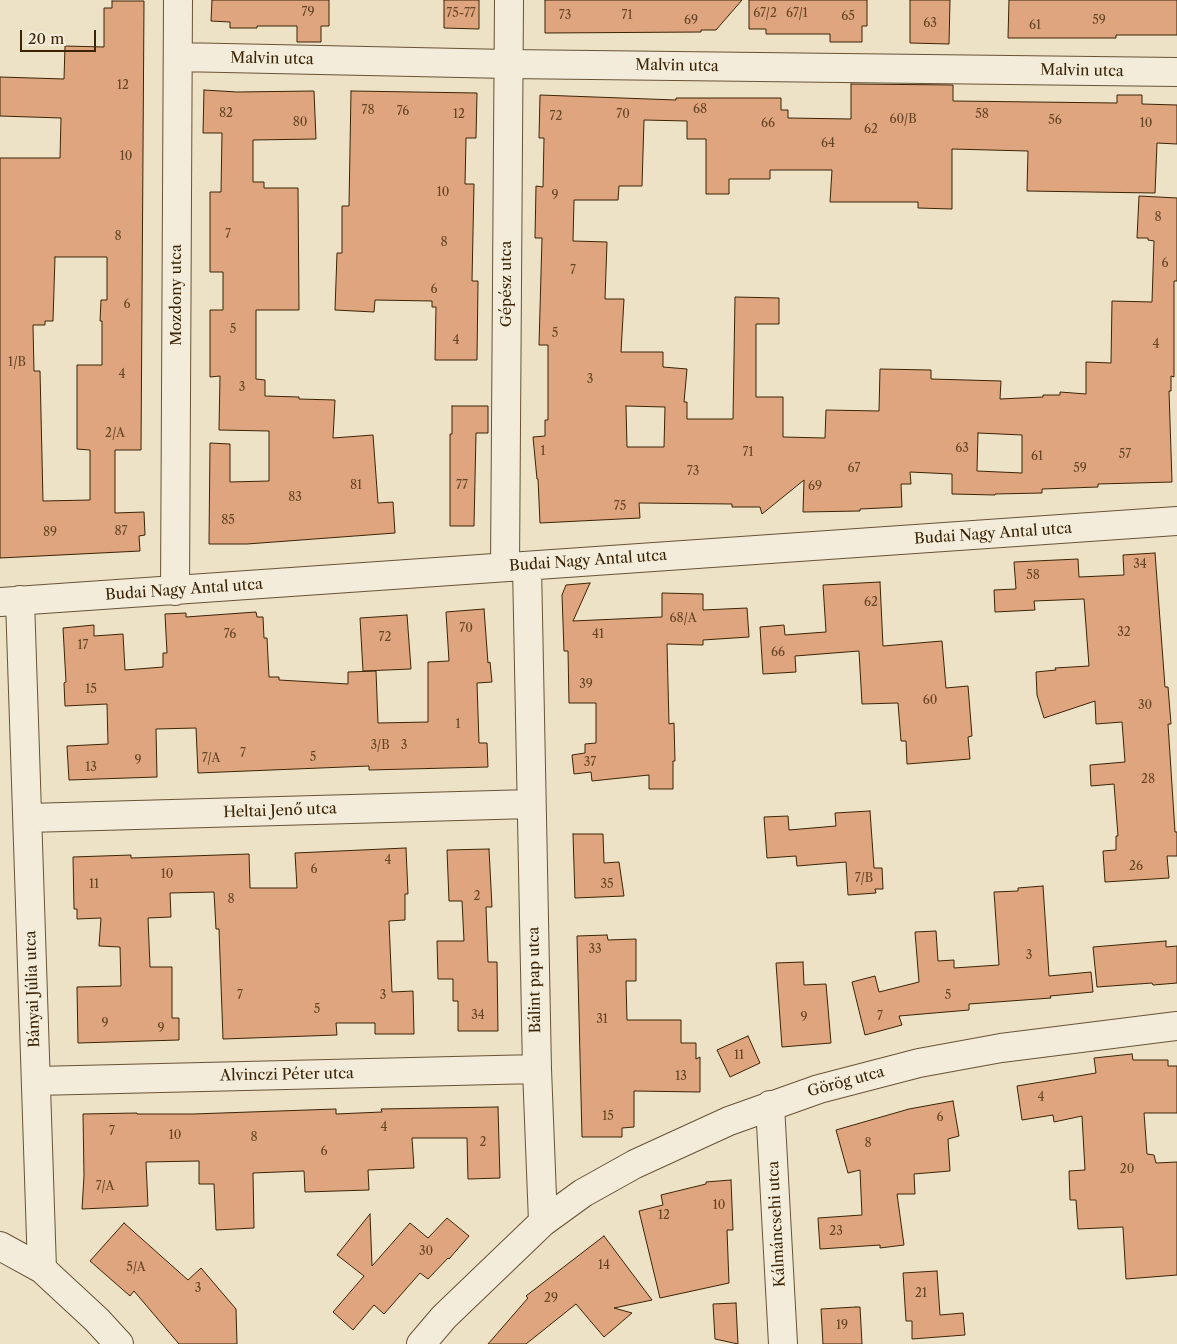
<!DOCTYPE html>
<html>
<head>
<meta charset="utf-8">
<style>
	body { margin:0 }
	#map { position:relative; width:1177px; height:1344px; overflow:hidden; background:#ede1c6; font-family:"Libre Caslon Text",serif }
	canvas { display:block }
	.scale { position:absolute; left:20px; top:30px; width:76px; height:22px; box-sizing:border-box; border:2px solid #3b2405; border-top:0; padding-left:6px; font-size:15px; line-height:18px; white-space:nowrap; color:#3b2405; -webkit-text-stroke:4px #f3ecda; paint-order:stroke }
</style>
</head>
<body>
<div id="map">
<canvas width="1177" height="1344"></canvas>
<div class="scale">20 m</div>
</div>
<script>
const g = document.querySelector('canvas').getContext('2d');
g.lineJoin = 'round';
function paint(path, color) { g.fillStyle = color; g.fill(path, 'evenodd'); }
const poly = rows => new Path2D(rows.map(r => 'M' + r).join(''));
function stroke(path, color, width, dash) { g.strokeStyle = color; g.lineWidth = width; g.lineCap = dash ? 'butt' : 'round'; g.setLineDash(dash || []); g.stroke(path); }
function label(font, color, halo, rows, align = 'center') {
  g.font = font + ' "Libre Caslon Text",serif'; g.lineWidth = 4; g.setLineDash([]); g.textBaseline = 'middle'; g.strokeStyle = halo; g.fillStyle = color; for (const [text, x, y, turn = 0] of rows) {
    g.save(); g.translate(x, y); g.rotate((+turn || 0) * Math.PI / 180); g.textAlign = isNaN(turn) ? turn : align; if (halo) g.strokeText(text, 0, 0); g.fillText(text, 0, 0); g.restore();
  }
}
const building = poly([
	[212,0,329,0,329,26,321,26,321,42,297,42,297,26,257,26,257,28,230,28,230,22,211,21,212,0],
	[444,0,479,0,479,29,444,28,444,0],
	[545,0,742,0,716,30,701,30,701,32,545,33,545,0],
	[749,0,867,0,867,26,862,26,862,42,830,42,830,34,766,34,766,29,749,29,749,0],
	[910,0,950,0,949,44,910,43,910,0],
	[1009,0,1177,0,1177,35,1116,35,1116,38,1008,38,1009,0],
	[112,1,144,1,141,450,115,450,115,513,144,512,145,535,139,536,140,551,0,558,0,158,60,158,61,118,0,116,0,77,64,79,65,46,104,47,104,8,112,8,112,1],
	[55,257,107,257,107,300,101,300,100,321,102,321,102,365,77,365,77,449,90,450,90,500,43,501,40,371,34,371,33,325,45,325,45,321,53,321,55,257],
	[851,84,953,85,953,101,1117,103,1117,95,1142,95,1142,104,1177,105,1177,144,1157,143,1155,193,1027,191,1028,151,952,149,952,209,918,208,918,202,830,202,832,170,770,170,770,179,729,179,729,194,706,194,706,139,687,139,687,121,644,120,642,186,619,186,618,200,574,200,573,241,607,242,605,299,624,299,621,352,663,352,663,367,687,369,684,402,687,402,687,419,733,419,735,297,779,298,779,324,756,324,756,397,783,397,783,437,825,438,826,410,879,411,880,369,931,370,931,379,1001,381,1000,399,1043,397,1043,395,1060,395,1060,392,1086,394,1086,362,1111,363,1112,301,1152,302,1154,241,1148,240,1148,238,1137,238,1139,196,1177,198,1177,281,1174,281,1174,377,1171,376,1171,391,1169,391,1172,482,1098,484,1098,487,1042,489,1042,493,995,494,995,495,952,494,952,474,910,472,911,484,901,484,902,507,860,509,860,511,803,512,804,480,762,514,760,507,732,507,732,504,639,503,640,518,540,523,538,479,537,479,533,437,545,436,545,420,548,420,548,345,539,345,542,238,535,238,536,186,543,187,544,138,539,138,540,95,676,100,676,98,781,98,781,110,788,110,788,118,851,119,851,84],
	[626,406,665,407,664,447,627,447,626,406],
	[978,433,1022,435,1022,473,977,471,978,433],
	[204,90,237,92,314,91,316,139,253,140,253,182,264,182,264,188,298,188,299,310,256,310,256,379,265,380,265,396,299,397,299,399,335,400,333,438,373,435,378,503,393,502,395,533,247,544,209,544,210,443,230,444,230,482,269,481,269,431,219,430,220,376,210,377,210,310,223,310,223,272,210,272,210,192,221,192,222,133,203,133,204,90],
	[351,91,477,93,476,138,466,138,465,184,474,184,472,281,478,281,477,360,435,360,436,307,432,307,432,301,375,300,374,312,335,310,337,253,342,253,342,206,349,206,351,91],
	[452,406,488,406,488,433,476,433,474,526,450,526,450,434,452,434,452,406],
	[1155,553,1165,687,1168,687,1171,724,1168,724,1175,832,1177,832,1177,856,1167,856,1169,878,1105,882,1103,851,1116,850,1116,836,1118,836,1114,784,1091,786,1090,765,1125,762,1122,722,1096,724,1095,701,1044,718,1037,695,1036,672,1056,670,1055,668,1089,666,1084,599,1034,601,1035,610,995,612,994,590,1016,589,1014,562,1078,559,1079,577,1124,575,1123,555,1155,553],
	[880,582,883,646,942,641,946,688,968,686,972,736,968,737,970,759,907,764,906,741,901,741,898,703,862,704,859,651,795,656,796,672,763,674,760,627,784,625,785,635,826,632,823,585,880,582],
	[590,583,573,621,662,617,662,593,703,594,703,610,747,608,749,637,703,640,703,645,667,644,669,724,674,723,675,761,673,761,673,789,649,789,649,775,592,781,591,772,574,774,572,755,585,753,585,744,596,743,596,703,569,703,568,651,564,651,562,595,566,585,590,583],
	[484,609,488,663,490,662,492,682,477,683,479,743,487,743,488,767,369,770,369,766,198,773,196,728,156,729,157,777,69,780,67,746,108,744,107,704,65,706,64,683,66,682,63,628,94,625,94,636,123,634,125,670,163,667,163,653,167,653,165,614,186,613,186,617,256,612,257,617,263,617,264,638,267,638,269,677,279,677,279,680,348,684,348,672,376,671,378,723,428,722,428,662,449,661,446,612,484,609],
	[407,615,411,669,363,671,360,618,407,615],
	[870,811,874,868,882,868,883,889,875,889,876,893,848,895,846,862,797,866,796,856,767,858,764,817,788,816,789,830,836,826,835,813,870,811],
	[573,834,603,834,604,863,619,862,624,896,575,898,573,834],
	[406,848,408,894,405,894,405,920,389,921,392,992,413,991,414,1034,375,1034,375,1023,336,1023,337,1035,223,1039,219,929,216,929,214,892,170,893,171,917,148,918,150,967,172,967,172,1018,179,1018,179,1040,78,1043,77,987,121,986,120,947,99,946,101,918,77,919,77,909,74,909,73,857,131,855,131,858,249,854,250,888,297,888,295,853,406,848],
	[489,849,492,907,486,907,488,962,497,962,498,1031,458,1031,458,1001,453,1001,453,979,438,979,437,941,464,941,462,901,449,901,447,850,489,849],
	[1043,886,1049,976,1091,972,1093,992,1050,996,1051,998,969,1004,969,1010,899,1016,902,1025,865,1035,852,982,875,976,879,992,919,982,915,932,936,931,938,961,954,960,954,968,999,965,994,892,1018,891,1018,888,1043,886],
	[607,935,608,940,636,939,636,981,626,981,627,1020,681,1020,681,1043,696,1043,696,1059,700,1057,700,1092,634,1091,634,1127,622,1128,622,1137,582,1137,577,936,607,935],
	[1166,941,1166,947,1177,946,1177,983,1153,985,1152,983,1097,987,1093,947,1166,941],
	[803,962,804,985,826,984,831,1043,782,1047,776,963,803,962],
	[748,1036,760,1063,730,1077,717,1050,748,1036],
	[1132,1054,1133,1060,1168,1060,1168,1066,1177,1066,1177,1113,1144,1113,1147,1154,1154,1155,1156,1163,1177,1162,1177,1275,1126,1279,1123,1227,1078,1229,1076,1200,1070,1200,1069,1171,1085,1170,1082,1116,1054,1122,1053,1115,1022,1120,1017,1086,1096,1073,1094,1058,1132,1054],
	[953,1101,959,1136,948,1139,950,1171,914,1174,915,1194,897,1194,904,1245,880,1248,880,1245,820,1249,818,1218,862,1215,860,1170,848,1173,836,1130,909,1109,953,1101],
	[498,1107,500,1178,468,1179,467,1138,412,1138,414,1168,368,1170,369,1190,305,1192,304,1171,253,1173,254,1228,216,1230,214,1184,199,1184,199,1161,146,1162,148,1206,82,1209,84,1176,83,1114,137,1113,137,1114,193,1114,336,1109,336,1114,382,1112,381,1109,498,1107],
	[731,1180,733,1230,727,1230,729,1283,660,1298,639,1211,663,1205,661,1195,706,1184,706,1182,731,1180],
	[370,1214,372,1266,410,1223,428,1238,447,1218,469,1236,449,1259,448,1258,428,1279,420,1273,384,1314,374,1305,353,1330,333,1312,364,1276,337,1255,370,1214],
	[124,1223,188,1280,201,1268,236,1309,237,1344,179,1344,134,1291,130,1296,90,1261,124,1223],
	[604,1236,652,1300,614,1308,632,1313,604,1337,576,1304,526,1344,488,1344,528,1298,526,1296,604,1236],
	[937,1271,940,1315,963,1313,965,1335,912,1339,912,1321,906,1321,903,1273,937,1271],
	[736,1303,738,1344,715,1339,713,1304,736,1303],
	[856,1307,860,1307,862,1344,823,1344,821,1309,856,1307]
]);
paint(building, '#dfa57f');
stroke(building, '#3b2405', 1);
const minor = poly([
	[178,57,508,64,1177,72],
	[505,567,509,0],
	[175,591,178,0],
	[20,600,42,1269,97,1320,119,1344],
	[0,602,1177,521],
	[28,818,531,804],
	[36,1081,537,1069],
	[770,1105,783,1344],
	[543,1222,583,1193,635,1164,729,1121,819,1089,919,1063,1001,1048,1177,1026],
	[0,1246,42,1269],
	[421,1344,444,1317,543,1222,537,1069,527,566]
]);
stroke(minor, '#685335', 30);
stroke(minor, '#f3ecda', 28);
label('12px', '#644424', null, [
	["79",308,13],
	["75-77",461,14],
	["67/2",765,14],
	["67/1",797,14],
	["73",565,16],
	["71",627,16],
	["65",848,17],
	["69",691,21],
	["59",1099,21],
	["63",930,24],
	["61",1035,26],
	["12",123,86],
	["68",700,110],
	["78",368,111],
	["76",403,112],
	["82",226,114],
	["12",459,115],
	["70",623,115],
	["58",982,115],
	["72",556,117],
	["60/B",903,120],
	["56",1055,121],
	["80",300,123],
	["66",768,124],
	["10",1146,124],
	["62",871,130],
	["64",828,144],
	["10",126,157],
	["10",443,193],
	["9",555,196],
	["8",1158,218],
	["7",228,235],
	["8",118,237],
	["8",444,243],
	["6",1165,264],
	["7",573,271],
	["6",434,290],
	["6",127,305],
	["5",233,330],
	["5",555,334],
	["4",456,341],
	["4",1156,345],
	["1/B",17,363],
	["4",122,375],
	["3",590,380],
	["3",242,388],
	["2/A",115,434],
	["63",962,449],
	["1",543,452],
	["71",748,453],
	["57",1125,455],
	["61",1037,457],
	["67",854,469],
	["59",1080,469],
	["73",693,472],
	["81",356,486],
	["77",462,486],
	["69",815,487],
	["83",295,498],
	["75",620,507],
	["85",228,521],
	["87",121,532],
	["89",50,533],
	["34",1140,565],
	["58",1033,576],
	["62",871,603],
	["68/A",683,619],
	["70",466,629],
	["32",1124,633],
	["76",230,635],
	["41",598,635],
	["72",385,638],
	["17",83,646],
	["66",778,653],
	["39",586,685],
	["15",91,690],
	["60",930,701],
	["30",1145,706],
	["1",458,725],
	["3/B",380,746],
	["3",404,746],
	["7",243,754],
	["5",313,758],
	["7/A",211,759],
	["9",138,761],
	["37",590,763],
	["13",91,768],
	["28",1148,780],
	["4",388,861],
	["26",1136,867],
	["6",314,870],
	["10",167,875],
	["7/B",864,879],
	["11",94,885],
	["35",607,885],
	["2",477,897],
	["8",231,900],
	["33",595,950],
	["3",1029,956],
	["7",240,996],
	["3",383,996],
	["5",948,996],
	["5",317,1010],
	["34",478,1016],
	["7",880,1017],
	["9",804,1018],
	["31",602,1020],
	["9",105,1024],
	["9",161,1029],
	["11",739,1056],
	["13",681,1077],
	["4",1041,1098],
	["15",608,1117],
	["6",940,1118],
	["4",384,1128],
	["7",112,1132],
	["10",175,1136],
	["8",254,1138],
	["2",483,1143],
	["8",868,1144],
	["6",324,1152],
	["20",1127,1170],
	["7/A",105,1187],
	["10",719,1206],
	["12",664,1216],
	["23",836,1232],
	["30",426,1252],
	["14",604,1266],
	["5/A",136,1268],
	["3",198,1289],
	["21",921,1294],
	["29",551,1299],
	["19",842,1326]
]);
label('15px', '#3b2405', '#f3ecda', [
	["Malvin utca",272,59,1],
	["Malvin utca",677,66,1],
	["Malvin utca",1082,71,1],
	["Gépész utca",507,284,-90],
	["Mozdony utca",177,295,-90],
	["Budai Nagy Antal utca",993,534,-4],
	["Budai Nagy Antal utca",588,561,-4],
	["Budai Nagy Antal utca",184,590,-4],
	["Heltai Jenő utca",280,811,-2],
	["Bálint pap utca",535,980,-91],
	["Bányai Júlia utca",33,989,-92],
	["Alvinczi Péter utca",287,1075,-1],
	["Görög utca",846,1082,-15],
	["Kálmáncsehi utca",777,1224,-93]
]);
</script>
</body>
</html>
